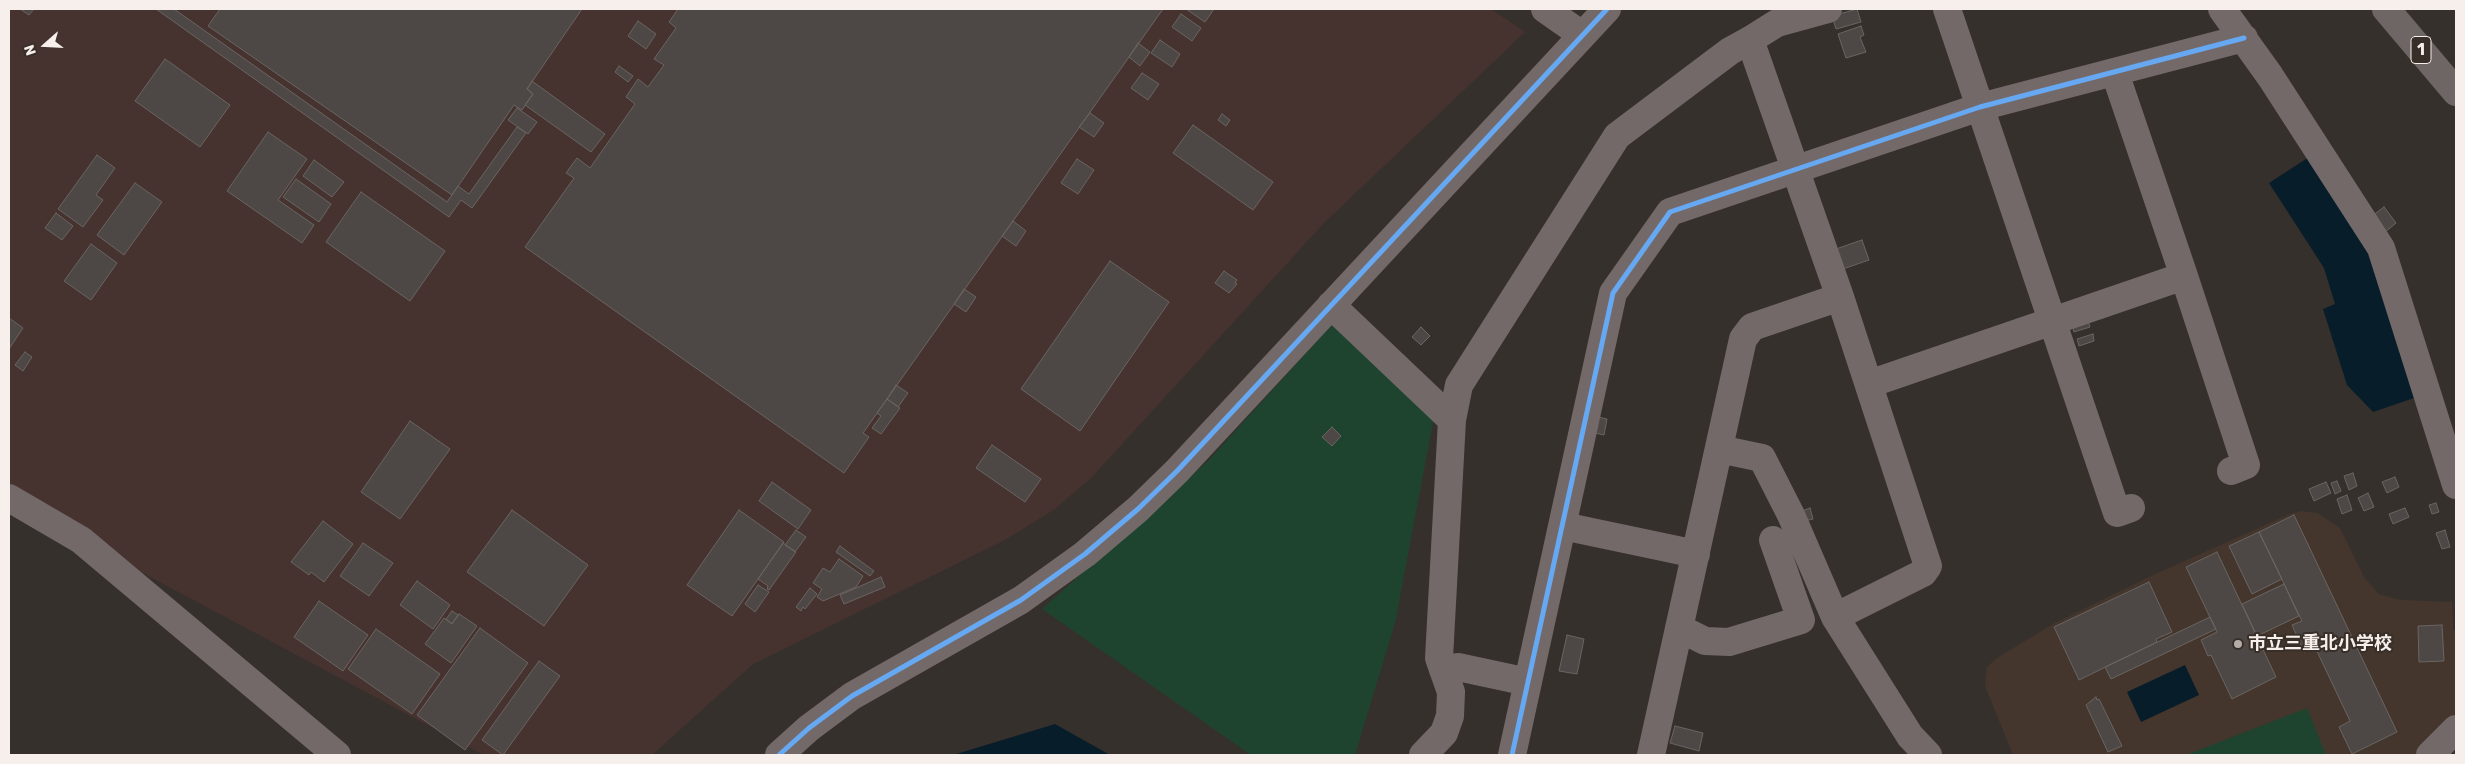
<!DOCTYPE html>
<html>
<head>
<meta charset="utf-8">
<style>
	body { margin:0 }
	#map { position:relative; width:2465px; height:764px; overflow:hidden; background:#36302c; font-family:Rubik,sans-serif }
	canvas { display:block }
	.frame { position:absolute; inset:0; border:10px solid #f6efeb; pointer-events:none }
	.north { position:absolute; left:20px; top:20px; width:50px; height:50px; -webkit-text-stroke:4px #392f29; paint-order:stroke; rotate:251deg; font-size:14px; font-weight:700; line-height:20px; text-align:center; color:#f6efeb }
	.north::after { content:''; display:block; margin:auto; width:18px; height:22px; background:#f6efeb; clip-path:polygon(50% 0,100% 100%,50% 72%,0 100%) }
</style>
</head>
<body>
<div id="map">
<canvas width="2465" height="764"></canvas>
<div class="frame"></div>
<div class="north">N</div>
</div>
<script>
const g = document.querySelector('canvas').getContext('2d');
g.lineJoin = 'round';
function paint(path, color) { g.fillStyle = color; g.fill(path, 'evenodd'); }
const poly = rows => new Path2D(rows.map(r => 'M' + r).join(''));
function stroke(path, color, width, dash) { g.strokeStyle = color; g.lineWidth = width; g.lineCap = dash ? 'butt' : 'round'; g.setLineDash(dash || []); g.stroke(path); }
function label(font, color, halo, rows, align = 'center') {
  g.font = font + ' Rubik,"Noto Sans JP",sans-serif'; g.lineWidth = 4; g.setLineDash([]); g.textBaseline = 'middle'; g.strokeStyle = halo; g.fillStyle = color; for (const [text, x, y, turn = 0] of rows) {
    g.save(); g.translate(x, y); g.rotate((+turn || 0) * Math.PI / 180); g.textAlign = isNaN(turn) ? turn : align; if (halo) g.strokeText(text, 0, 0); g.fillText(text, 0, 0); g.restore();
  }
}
paint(poly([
	[2301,511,2317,513,2340,528,2364,577,2379,594,2401,600,2452,602,2453,630,2456,630,2456,713,2417,755,2013,755,1985,686,1987,667,1997,658,2053,624,2153,575,2290,514]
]), '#45362d');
paint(poly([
	[9,9,1491,9,1525,32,1324,223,1092,477,1055,509,1005,540,753,664,652,755,484,755,81,540,9,498]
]), '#46332f');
paint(poly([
	[1337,319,1434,417,1395,623,1355,755,1251,755,1042,609,1208,461],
	[2307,708,2326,755,2186,755]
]), '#1e4430');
paint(poly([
	[2309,157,2370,251,2417,397,2373,412,2347,385,2323,309,2335,304,2324,268,2269,183],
	[2185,665,2199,695,2141,722,2127,692],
	[1055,724,1110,755,953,755]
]), '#081d2a');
const building = poly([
	[20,9,34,9,29,15,20,9],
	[156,9,174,9,447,202,458,186,469,194,517,127,526,133,472,208,461,200,449,217,156,9],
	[220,9,582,9,527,89,533,94,522,110,514,105,452,195,208,26,220,9],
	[678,9,1163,9,863,433,869,437,844,473,525,247,574,178,566,173,577,158,590,168,635,104,626,97,638,79,648,87,664,65,654,59,676,28,669,22,678,9],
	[1186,9,1214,9,1205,22,1186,9],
	[1857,9,1861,22,1836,29,1832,16,1857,9],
	[1181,14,1201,28,1192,41,1172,27,1181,14],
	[638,21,656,34,646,49,628,36,638,21],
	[1861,26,1864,35,1860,37,1866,52,1846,58,1838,34,1861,26],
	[1160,40,1180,54,1172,67,1151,53,1160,40],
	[1138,43,1150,52,1140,66,1129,57,1138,43],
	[165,59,230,105,200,147,135,101,165,59],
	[619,66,633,76,628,82,615,72,619,66],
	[1142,73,1159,84,1148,100,1131,88,1142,73],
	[532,81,605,134,591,152,525,105,533,94,527,89,532,81],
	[517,108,537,122,528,134,508,120,517,108],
	[1090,113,1104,123,1094,137,1079,127,1090,113],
	[1222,114,1230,120,1226,126,1218,120,1222,114],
	[1193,125,1273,182,1253,210,1173,153,1193,125],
	[268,132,307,159,278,200,314,225,302,243,227,191,268,132],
	[97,155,115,168,96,195,103,200,83,227,58,209,97,155],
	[1077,159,1094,170,1078,194,1061,183,1077,159],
	[314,160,344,182,332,197,303,176,314,160],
	[296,179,331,204,319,222,283,197,296,179],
	[135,183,162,202,124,255,97,235,135,183],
	[361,192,445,251,410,301,326,242,361,192],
	[2384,207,2396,223,2384,233,2372,216,2384,207],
	[56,213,73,226,62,240,45,228,56,213],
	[1013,221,1026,231,1016,246,1002,236,1013,221],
	[1862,240,1869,260,1840,270,1833,250,1862,240],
	[91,244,117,263,91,300,64,281,91,244],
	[1110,261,1169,302,1080,431,1021,389,1110,261],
	[1224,271,1237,280,1235,283,1237,284,1229,293,1215,283,1224,271],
	[964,289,976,297,966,312,954,304,964,289],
	[9,318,23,328,9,349,9,318],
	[2088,320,2090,327,2074,332,2072,325,2088,320],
	[1421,327,1430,336,1421,345,1412,337,1421,327],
	[2093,334,2094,341,2079,346,2077,339,2093,334],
	[25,352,32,357,23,371,15,365,25,352],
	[896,385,908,393,898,407,887,399,896,385],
	[887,399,900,408,881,434,872,428,881,416,877,413,887,399],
	[1598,417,1607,419,1604,435,1595,433,1598,417],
	[410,421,450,449,400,519,361,492,410,421],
	[1332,427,1341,436,1332,446,1322,437,1332,427],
	[992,445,1041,479,1025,502,976,468,992,445],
	[2353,473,2357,486,2349,490,2344,476,2353,473],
	[2395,477,2399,487,2387,493,2382,482,2395,477],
	[2337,481,2341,491,2335,494,2331,483,2337,481],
	[772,482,811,510,798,529,759,501,772,482],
	[2326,482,2331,493,2314,501,2309,489,2326,482],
	[2368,493,2374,507,2364,511,2358,498,2368,493],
	[2347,495,2352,510,2342,514,2337,499,2347,495],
	[2436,503,2439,512,2432,514,2429,505,2436,503],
	[1810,508,1813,519,1805,521,1802,511,1810,508],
	[2405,508,2409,517,2393,524,2389,514,2405,508],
	[512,510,588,565,544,626,467,572,512,510],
	[739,510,784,542,732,616,687,585,739,510],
	[2294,515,2397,732,2352,754,2339,727,2350,721,2315,647,2304,652,2292,625,2302,621,2259,532,2294,515],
	[323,521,353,544,324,582,311,572,309,575,291,562,323,521],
	[796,530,806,537,795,552,785,545,796,530],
	[2445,530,2450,547,2442,549,2436,533,2445,530],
	[2259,532,2282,579,2252,594,2229,546,2259,532],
	[363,543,393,563,369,596,340,576,363,543],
	[783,543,796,552,769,590,767,589,768,586,758,579,783,543],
	[840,546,874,571,870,576,836,552,840,546],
	[2217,552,2276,677,2232,699,2211,655,2208,656,2201,640,2217,632,2186,567,2217,552],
	[839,559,863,576,856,587,823,601,817,597,822,589,813,583,823,568,830,572,839,559],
	[881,577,885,587,844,604,840,595,881,577],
	[417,581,450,605,433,629,400,605,417,581],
	[2149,582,2172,632,2156,639,2157,642,2079,680,2054,627,2149,582],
	[2284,584,2299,616,2257,636,2242,604,2284,584],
	[758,585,769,592,755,612,745,604,758,585],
	[810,588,817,594,805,609,803,607,801,611,796,607,810,588],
	[319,601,368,635,343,671,294,637,319,601],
	[452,611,458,615,452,624,446,619,452,611],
	[459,614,477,626,451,663,425,644,444,618,452,624,459,614],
	[2210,617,2216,629,2111,679,2105,667,2210,617],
	[2442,625,2444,661,2419,662,2418,626,2442,625],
	[480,628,528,663,465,750,417,715,480,628],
	[376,629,440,674,412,714,348,669,376,629],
	[1567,635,1584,639,1577,674,1559,671,1567,635],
	[539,661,560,676,503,755,482,740,539,661],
	[2096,697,2097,700,2099,699,2122,746,2108,752,2086,705,2096,697],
	[1675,726,1703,733,1699,751,1670,743,1675,726]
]);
paint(building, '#4d4845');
stroke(building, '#6a6561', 1);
stroke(poly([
	[1545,9,1582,35],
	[1947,9,2117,513,2131,508],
	[2222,9,2270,76,2381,248,2456,485],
	[1750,40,1840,297,1928,566,1923,573,1835,617],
	[2184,276,2246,465,2231,471],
	[1331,305,1452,420],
	[1869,384,2184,276,2115,73],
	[1719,449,1762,458,1791,515,1835,617,1910,736,1928,755],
	[9,498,81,540,337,755],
	[1563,526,1696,554],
	[1679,628,1705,641,1729,642,1801,620,1773,540],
	[1443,670,1458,667,1528,682],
	[779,755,809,728,852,696,1021,600,1085,554,1138,509,1177,471,1607,9],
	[1423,755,1444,733,1450,716,1451,692,1439,658,1452,420,1459,385,1617,136,1730,51,1750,40,1777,23,1828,9],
	[1512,755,1613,293,1670,212,1980,107,2244,38],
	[1651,755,1743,339,1752,327,1840,297],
	[2430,755,2456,729]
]), '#746969', 28);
stroke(poly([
	[2386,9,2456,92]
]), '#6d6665', 28);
stroke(poly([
	[779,755,809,728,852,696,1021,600,1085,554,1138,509,1177,471,1607,9],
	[1512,755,1613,293,1670,212,1980,107,2244,38]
]), '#66a8f1', 5);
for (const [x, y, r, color] of [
	[2238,644,5,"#b3aca8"]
]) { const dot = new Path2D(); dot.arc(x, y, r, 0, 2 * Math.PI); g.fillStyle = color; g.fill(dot); stroke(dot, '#392f29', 2); }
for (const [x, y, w] of [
	[2421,50,20]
]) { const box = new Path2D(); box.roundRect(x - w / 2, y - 13.5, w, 27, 4); g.fillStyle = '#392f29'; g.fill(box); stroke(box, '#f6efeb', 1); }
label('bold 16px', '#f6efeb', null, [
	["1",2421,50]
]);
label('bold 18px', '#f6efeb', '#392f29', [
	["市立三重北小学校",2248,644]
], 'left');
</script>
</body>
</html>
